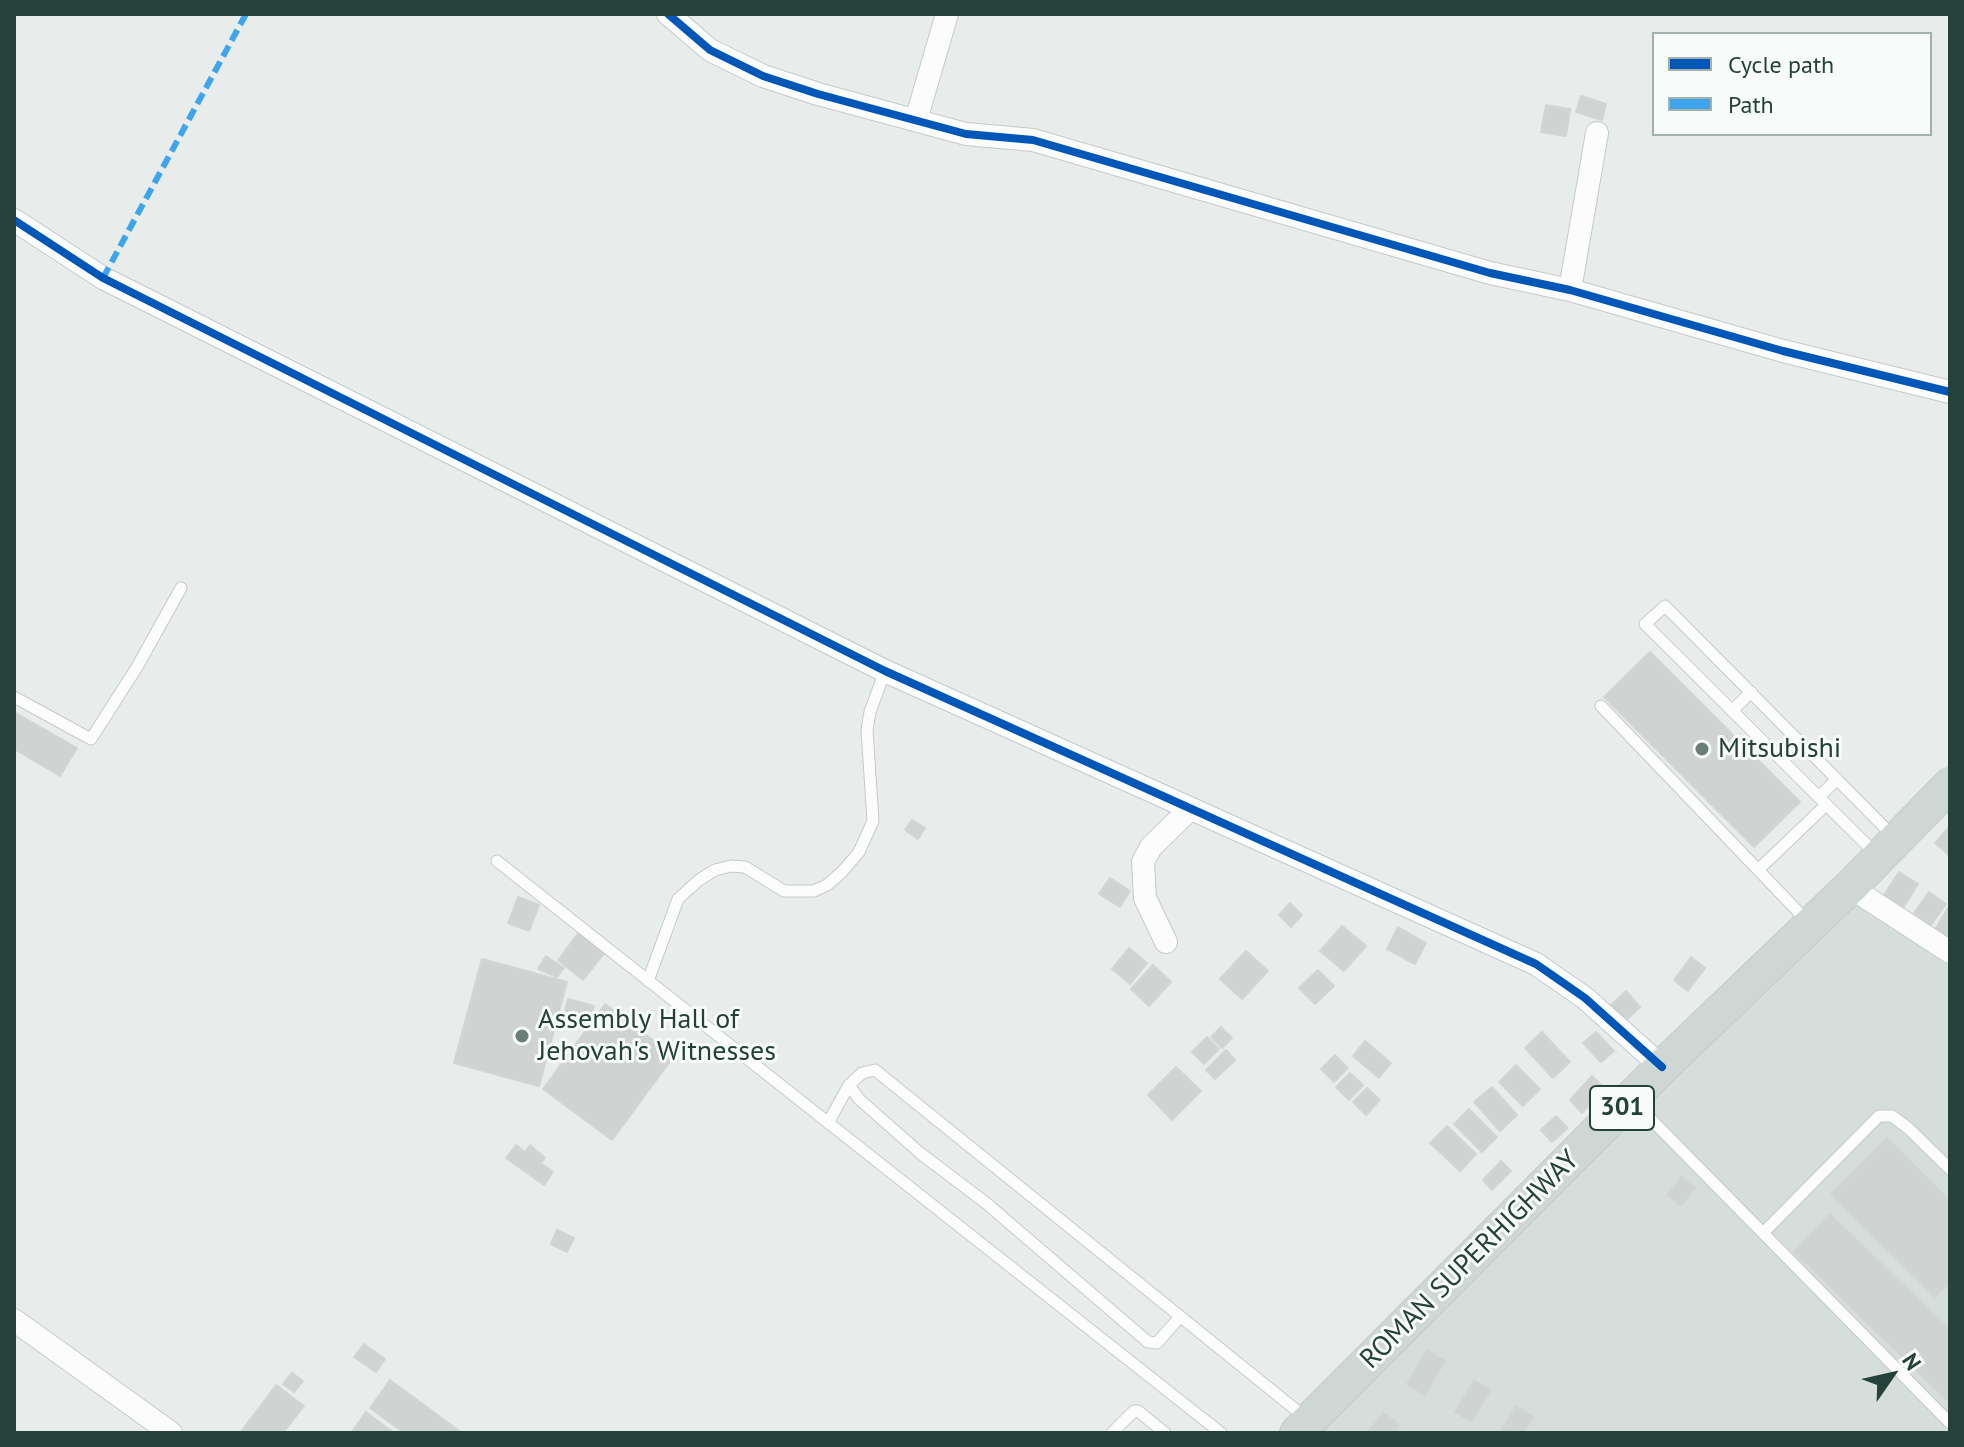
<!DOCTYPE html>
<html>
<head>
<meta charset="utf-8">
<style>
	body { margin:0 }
	#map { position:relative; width:1964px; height:1447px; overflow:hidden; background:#e8edeb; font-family:"PT Sans",sans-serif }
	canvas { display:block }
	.frame { position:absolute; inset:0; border:16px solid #24423a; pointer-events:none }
	.legend { position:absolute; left:1652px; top:32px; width:280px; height:104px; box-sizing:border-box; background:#f7fbf9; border:2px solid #a3b1ad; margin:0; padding:10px 14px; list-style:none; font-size:24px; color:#24423a }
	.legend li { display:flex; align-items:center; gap:16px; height:40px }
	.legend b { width:40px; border:2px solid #a3b1ad }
	.north { position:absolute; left:1852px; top:1335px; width:80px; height:80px; -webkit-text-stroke:6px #f7fbf9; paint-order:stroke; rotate:56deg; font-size:22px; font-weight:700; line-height:32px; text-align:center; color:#24423a }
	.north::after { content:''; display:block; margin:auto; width:28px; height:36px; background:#24423a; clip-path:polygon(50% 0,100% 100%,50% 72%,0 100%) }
</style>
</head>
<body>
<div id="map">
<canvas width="1964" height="1447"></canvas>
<div class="frame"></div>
<ul class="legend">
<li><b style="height:10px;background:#0057b8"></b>Cycle path</li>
<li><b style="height:10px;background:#3ea4ec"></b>Path</li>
</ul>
<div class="north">N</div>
</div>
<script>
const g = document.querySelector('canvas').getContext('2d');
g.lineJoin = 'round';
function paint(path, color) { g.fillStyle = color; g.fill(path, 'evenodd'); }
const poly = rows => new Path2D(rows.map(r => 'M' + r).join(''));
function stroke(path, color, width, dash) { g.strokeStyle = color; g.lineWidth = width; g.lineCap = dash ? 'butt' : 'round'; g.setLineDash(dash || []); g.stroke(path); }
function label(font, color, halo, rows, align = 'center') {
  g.font = font + ' "PT Sans",sans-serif'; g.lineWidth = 6; g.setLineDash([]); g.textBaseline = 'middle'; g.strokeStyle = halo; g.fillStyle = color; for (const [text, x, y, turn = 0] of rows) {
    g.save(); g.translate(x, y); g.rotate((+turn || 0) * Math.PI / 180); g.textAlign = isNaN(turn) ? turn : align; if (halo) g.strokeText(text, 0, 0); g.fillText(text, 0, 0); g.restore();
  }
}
paint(poly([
	[1850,887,1950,951,1950,1433,1301,1433]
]), '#d6dedb');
const building = poly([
	[1581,96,1594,100,1589,116,1576,112,1581,96],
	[1594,100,1606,104,1602,120,1589,116,1594,100],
	[1546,105,1570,109,1566,136,1541,132,1546,105],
	[1650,652,1800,802,1754,847,1604,697,1650,652],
	[14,712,77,748,60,776,14,749,14,712],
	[912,820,925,828,918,839,905,830,912,820],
	[1950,826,1950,856,1935,843,1950,826],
	[1899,872,1918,884,1902,910,1882,898,1899,872],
	[1110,878,1130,891,1120,907,1099,894,1110,878],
	[1929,892,1946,904,1931,925,1914,913,1929,892],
	[518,897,539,905,529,931,508,923,518,897],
	[1290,903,1302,915,1291,927,1279,915,1290,903],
	[1948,908,1950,909,1950,942,1934,931,1948,908],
	[1342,926,1366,946,1344,971,1320,951,1342,926],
	[1398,927,1426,943,1415,964,1387,949,1398,927],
	[580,931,606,951,583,980,558,960,580,931],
	[1129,948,1147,963,1130,984,1112,969,1129,948],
	[1246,951,1268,971,1242,999,1220,979,1246,951],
	[546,956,564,968,557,977,538,969,546,956],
	[1691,957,1705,968,1688,991,1674,980,1691,957],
	[482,959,567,982,539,1086,454,1063,482,959],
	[1153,965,1171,982,1149,1006,1131,989,1153,965],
	[1318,970,1334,986,1315,1004,1299,988,1318,970],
	[1626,991,1640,1007,1624,1022,1610,1006,1626,991],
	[568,999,594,1006,589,1025,563,1018,568,999],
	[605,1004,674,1056,612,1140,543,1089,605,1004],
	[1221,1027,1232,1038,1222,1048,1211,1037,1221,1027],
	[1542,1032,1570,1062,1553,1078,1525,1048,1542,1032],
	[1596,1032,1614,1051,1601,1062,1583,1043,1596,1032],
	[1207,1037,1219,1049,1204,1064,1192,1052,1207,1037],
	[1365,1041,1391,1063,1379,1078,1353,1056,1365,1041],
	[1226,1050,1235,1060,1215,1079,1206,1070,1226,1050],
	[1335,1055,1348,1068,1334,1082,1321,1069,1335,1055],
	[1516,1065,1540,1089,1523,1106,1499,1082,1516,1065],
	[1176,1067,1201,1091,1172,1120,1148,1095,1176,1067],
	[1350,1073,1363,1085,1349,1100,1336,1087,1350,1073],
	[1592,1076,1605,1089,1582,1113,1570,1100,1592,1076],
	[1492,1087,1517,1115,1500,1131,1474,1102,1492,1087],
	[1367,1088,1380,1100,1366,1115,1353,1102,1367,1088],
	[1469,1109,1497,1137,1482,1152,1454,1124,1469,1109],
	[1556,1116,1568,1128,1552,1142,1541,1130,1556,1116],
	[1447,1126,1476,1154,1460,1171,1430,1143,1447,1126],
	[1887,1138,1950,1201,1950,1282,1935,1297,1831,1194,1887,1138],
	[516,1145,525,1152,530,1145,545,1158,541,1163,553,1172,544,1185,506,1158,516,1145],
	[1501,1161,1511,1171,1492,1190,1483,1180,1501,1161],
	[1681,1177,1695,1188,1681,1206,1667,1195,1681,1177],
	[1830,1214,1950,1330,1950,1403,1794,1252,1830,1214],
	[557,1230,574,1238,567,1252,551,1244,557,1230],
	[364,1344,385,1359,376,1372,354,1357,364,1344],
	[1427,1350,1445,1361,1425,1395,1407,1384,1427,1350],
	[292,1373,303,1381,294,1392,283,1384,292,1373],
	[390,1380,462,1433,404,1433,370,1408,390,1380],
	[1474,1380,1491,1390,1471,1422,1455,1412,1474,1380],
	[276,1385,304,1406,283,1433,240,1433,276,1385],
	[1516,1406,1533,1417,1523,1433,1500,1433,1516,1406],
	[366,1412,394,1433,351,1433,366,1412],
	[1383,1413,1400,1425,1394,1433,1369,1431,1383,1413]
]);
paint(building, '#cfd4d2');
stroke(building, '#d1d6d4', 2);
const lane = poly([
	[14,697,91,739,137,667,181,588],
	[1601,706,1808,922],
	[1732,711,1751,692],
	[1819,797,1837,779],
	[1877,855,1645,624,1665,606,1893,836],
	[497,861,1221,1433],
	[1758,870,1826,805],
	[648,981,678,899,699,880,715,870,731,866,745,867,784,891,814,891,827,885,842,872,859,852,873,821,867,730,870,712,885,671],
	[849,1085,859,1099,920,1153,986,1203,1148,1342,1157,1343,1180,1317],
	[1634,1102,1950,1423],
	[828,1123,849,1085,862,1073,875,1070,1306,1418],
	[1763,1233,1879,1116,1892,1116,1908,1128,1950,1169],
	[1112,1433,1134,1411,1138,1411,1165,1433]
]);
const street = poly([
	[668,14,710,50,763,76,818,94,966,134,1033,140,1490,273,1570,290,1783,351,1950,392],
	[916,120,947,14],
	[14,220,103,278,885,671,1536,964,1585,998,1662,1067],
	[1570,290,1597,133],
	[1850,887,1950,952],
	[1166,942,1145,898,1143,862,1151,847,1190,809],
	[14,1320,171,1433]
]);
const primary = poly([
	[1297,1433,1662,1067,1850,887,1950,785]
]);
stroke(lane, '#c5cac8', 13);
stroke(street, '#c5cac8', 24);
stroke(primary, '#c3ccc9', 36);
stroke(lane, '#fcfcfc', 11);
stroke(street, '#fcfcfc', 22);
stroke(primary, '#cfd7d5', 34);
stroke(poly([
	[103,278,246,14]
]), '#3ea4ec', 6, [12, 6]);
stroke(poly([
	[668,14,710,50,763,76,818,94,966,134,1033,140,1490,273,1570,290,1783,351,1950,392],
	[14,220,103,278,885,671,1536,964,1585,998,1662,1067]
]), '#0057b8', 8);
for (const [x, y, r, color] of [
	[1702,749,8,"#697e78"],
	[522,1036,8,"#697e78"]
]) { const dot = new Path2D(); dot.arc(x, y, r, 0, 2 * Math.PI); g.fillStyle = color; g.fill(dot); stroke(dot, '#f7fbf9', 3); }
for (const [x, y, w] of [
	[1622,1108,64]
]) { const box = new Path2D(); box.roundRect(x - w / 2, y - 22, w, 44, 6); g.fillStyle = '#f7fbf9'; g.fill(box); stroke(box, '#24423a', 2); }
label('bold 26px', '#24423a', null, [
	["301",1622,1108]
]);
label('28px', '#24423a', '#f7fbf9', [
	["Mitsubishi",1718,749],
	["Assembly Hall of",538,1020],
	["Jehovah's Witnesses",538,1052]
], 'left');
label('28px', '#24423a', '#f7fbf9', [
	["ROMAN SUPERHIGHWAY",1470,1260,-45]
]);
</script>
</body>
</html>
